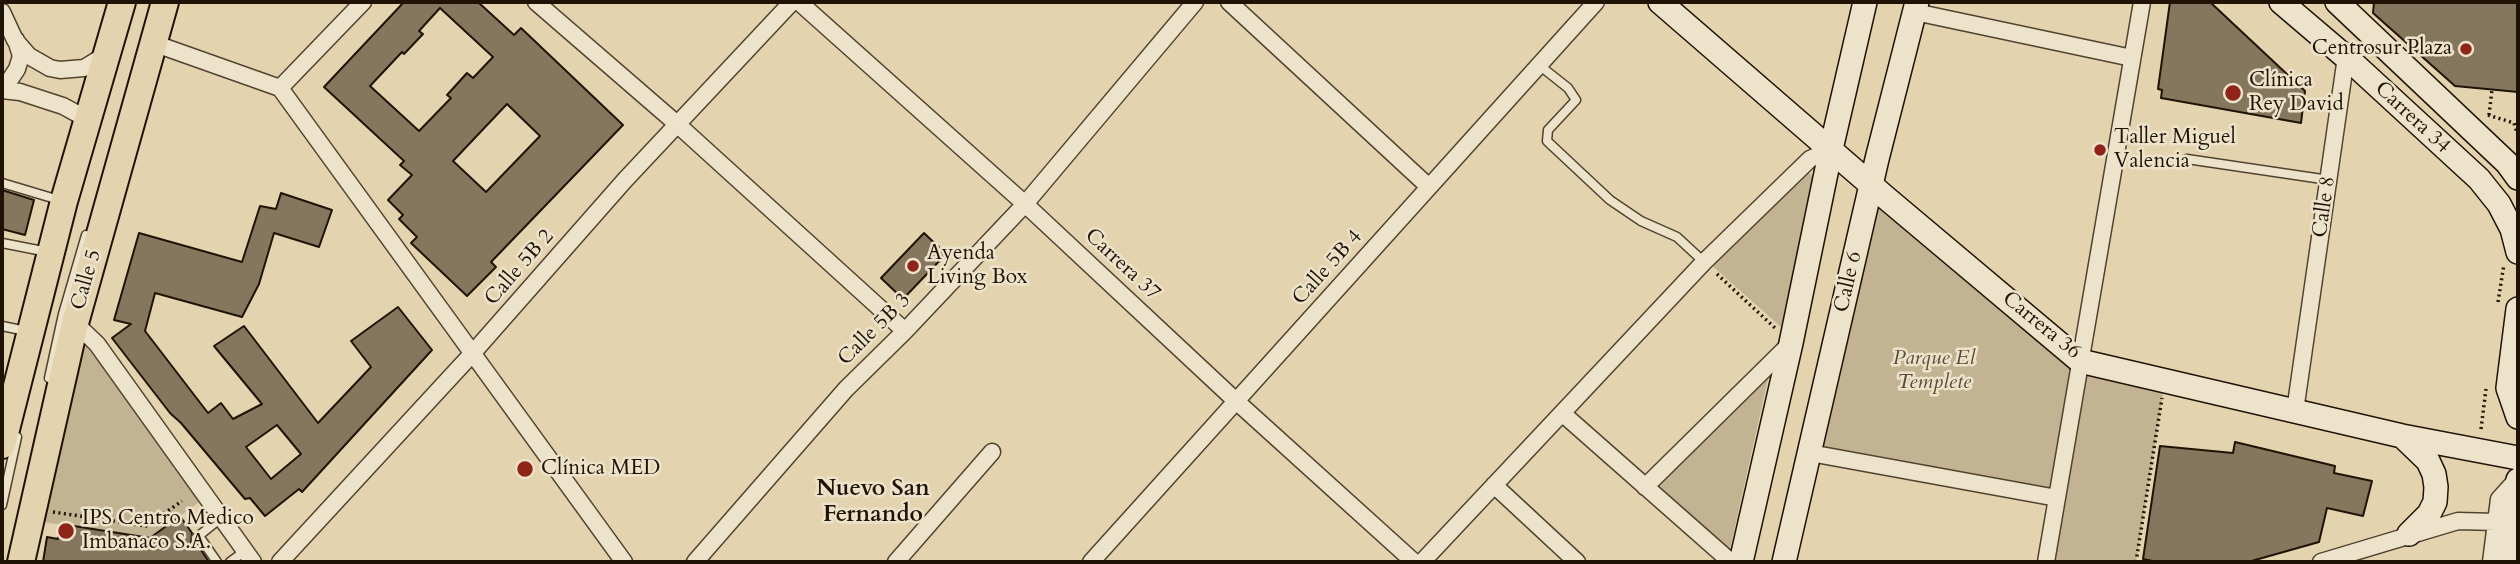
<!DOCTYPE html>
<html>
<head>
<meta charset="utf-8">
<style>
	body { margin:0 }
	#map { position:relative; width:2520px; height:564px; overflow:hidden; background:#e3d4af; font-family:Cardo,serif }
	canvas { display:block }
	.frame { position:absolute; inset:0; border:4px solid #201306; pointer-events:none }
</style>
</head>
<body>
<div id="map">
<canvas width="2520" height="564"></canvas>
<div class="frame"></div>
</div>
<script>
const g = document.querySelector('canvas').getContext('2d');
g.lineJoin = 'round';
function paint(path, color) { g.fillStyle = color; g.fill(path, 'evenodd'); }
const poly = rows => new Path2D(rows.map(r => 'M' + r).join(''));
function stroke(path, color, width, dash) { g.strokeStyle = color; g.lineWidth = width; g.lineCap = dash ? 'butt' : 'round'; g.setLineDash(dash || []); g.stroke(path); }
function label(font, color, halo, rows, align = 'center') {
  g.font = font + ' Cardo,serif'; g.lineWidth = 5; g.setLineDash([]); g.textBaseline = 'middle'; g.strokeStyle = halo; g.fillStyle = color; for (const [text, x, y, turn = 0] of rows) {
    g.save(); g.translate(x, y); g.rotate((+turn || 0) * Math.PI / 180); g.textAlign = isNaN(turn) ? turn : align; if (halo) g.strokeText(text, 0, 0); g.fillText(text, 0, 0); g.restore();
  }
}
paint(poly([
	[1806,171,1815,177,1781,327,1708,262],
	[1871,184,2080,361,2165,381,2136,562,2046,562,2056,499,1810,453],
	[75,323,206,497,150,538,30,520],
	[1768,379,1730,549,1649,487]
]), '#c2b392');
const building = poly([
	[404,2,478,2,514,35,521,28,623,125,491,262,496,267,467,296,411,243,417,237,399,219,403,215,388,200,412,175,400,165,404,161,324,87,404,2],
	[440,8,493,57,473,78,467,73,447,95,451,98,419,131,370,86,402,52,404,54,423,34,419,31,440,8],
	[507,104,540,136,486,192,453,161,507,104],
	[2170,2,2210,2,2305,91,2301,123,2161,98,2162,90,2158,89,2170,2],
	[2374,2,2518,2,2518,92,2455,86,2373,13,2374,2],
	[2,190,34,200,25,235,2,229,2,190],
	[281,193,332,210,319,247,274,233,259,284,242,317,155,293,145,331,208,413,221,403,233,419,262,404,214,346,244,326,318,423,371,367,351,341,398,307,432,350,302,492,299,489,265,516,250,498,245,499,181,423,170,413,112,338,131,324,114,320,139,233,242,262,260,206,276,209,281,193],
	[277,425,301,454,271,479,246,447,277,425],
	[924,233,946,254,903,299,881,278,924,233],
	[2235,442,2335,466,2334,473,2372,481,2363,516,2327,508,2319,542,2248,562,2157,562,2143,559,2160,446,2233,453,2235,442],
	[180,516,192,533,191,542,197,544,209,562,43,562,47,537,58,539,61,524,150,538,180,516]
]);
paint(building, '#85775e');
stroke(building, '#201306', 2);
const lane = poly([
	[1539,65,1568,88,1576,100,1548,130,1547,141,1610,200,1641,221,1677,237,1704,262],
	[2187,159,2329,180],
	[2,183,59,200],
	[2,243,48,252],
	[2,326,26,331],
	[49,378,63,314,86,235],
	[2,505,17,437],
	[199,536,217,562],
	[196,538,221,518],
	[230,562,245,551]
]);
const street = poly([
	[536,2,677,124,905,331],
	[799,2,1025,204,1236,401,1414,562],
	[1229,2,1429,187],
	[2,12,15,40,29,56,50,68,60,70,84,68,107,54],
	[1915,12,2132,58],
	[153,43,280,88,624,562],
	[2,86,9,81,17,69,21,56,16,40],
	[280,88,363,2],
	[2,90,20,92,63,106,87,119],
	[75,323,97,344,253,562],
	[2295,411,2346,57],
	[1562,413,1731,562],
	[1810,453,2057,498],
	[1494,485,1577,562],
	[1645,487,1790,344],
	[280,562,471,355,625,180,792,2],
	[695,562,846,389,905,331,1025,204,1195,2],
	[896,562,992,452],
	[1091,562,1596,2],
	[1422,562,1704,262,1810,159,1831,149],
	[2046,562,2142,2],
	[2321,562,2458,521,2496,522],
	[2491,562,2499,499,2518,478]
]);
const secondary = poly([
	[1660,2,1885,197,2080,361,2402,436,2518,458],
	[2281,2,2355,65,2479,179,2499,204,2512,229,2518,252],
	[2337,2,2507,163,2518,178],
	[2518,309,2508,388,2518,417],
	[2402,436,2428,461,2434,474,2436,487,2435,502,2429,514,2409,534],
	[1741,562,1791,343,1831,149,1865,2],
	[1784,562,1877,159,1917,2],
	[2508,562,2518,480]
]);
const primary = poly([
	[2,445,64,201,122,2],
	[21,562,75,323,165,2]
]);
stroke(lane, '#514330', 11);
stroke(street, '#514330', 19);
stroke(secondary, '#201306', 26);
stroke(primary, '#201306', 30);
stroke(poly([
	[2488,115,2514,123,2518,136],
	[2489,115,2492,90],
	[1717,274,1775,328],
	[2498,302,2504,264],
	[2481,429,2486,389],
	[53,512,146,526,182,501],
	[2136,562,2162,398]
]), '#201306', 3.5, [2, 3.5]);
stroke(lane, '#ede3cb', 8);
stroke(street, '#ede3cb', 16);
stroke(secondary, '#ede3cb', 23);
stroke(primary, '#e3d4af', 26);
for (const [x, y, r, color] of [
	[2466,49,7,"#8f2418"],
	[2233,93,9,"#8f2418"],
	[2100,150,7,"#8f2418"],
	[913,266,7,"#8f2418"],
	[525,469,9,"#8f2418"],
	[66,531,9,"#8f2418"]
]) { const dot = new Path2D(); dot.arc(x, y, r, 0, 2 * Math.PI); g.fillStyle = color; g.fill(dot); stroke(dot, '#ede3cb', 2.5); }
label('21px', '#201306', '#ede3cb', [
	["Centrosur Plaza",2452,49,"right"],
	["Clínica",2249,81],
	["Rey David",2249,105],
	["Taller Miguel",2114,138],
	["Valencia",2114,162],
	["Ayenda",927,254],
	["Living Box",927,278],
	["Clínica MED",541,469],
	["IPS Centro Medico",82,519],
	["Imbanaco S.A.",82,543]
], 'left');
label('21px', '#201306', '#ede3cb', [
	["Carrera 34",2412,118,43],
	["Calle 8",2325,207,-82],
	["Carrera 37",1122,265,43],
	["Calle 5B 2",520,268,-49],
	["Calle 5B 4",1328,268,-48],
	["Calle 5",87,280,-74],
	["Calle 6",1849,282,-77],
	["Carrera 36",2041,326,39],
	["Calle 5B 3",875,330,-45]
]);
label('italic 21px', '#594b37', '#ede3cb', [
	["Parque El",1934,359],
	["Templete",1934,383]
]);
label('bold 23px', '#201306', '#ede3cb', [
	["Nuevo San",873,490],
	["Fernando",873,516]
]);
</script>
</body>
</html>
